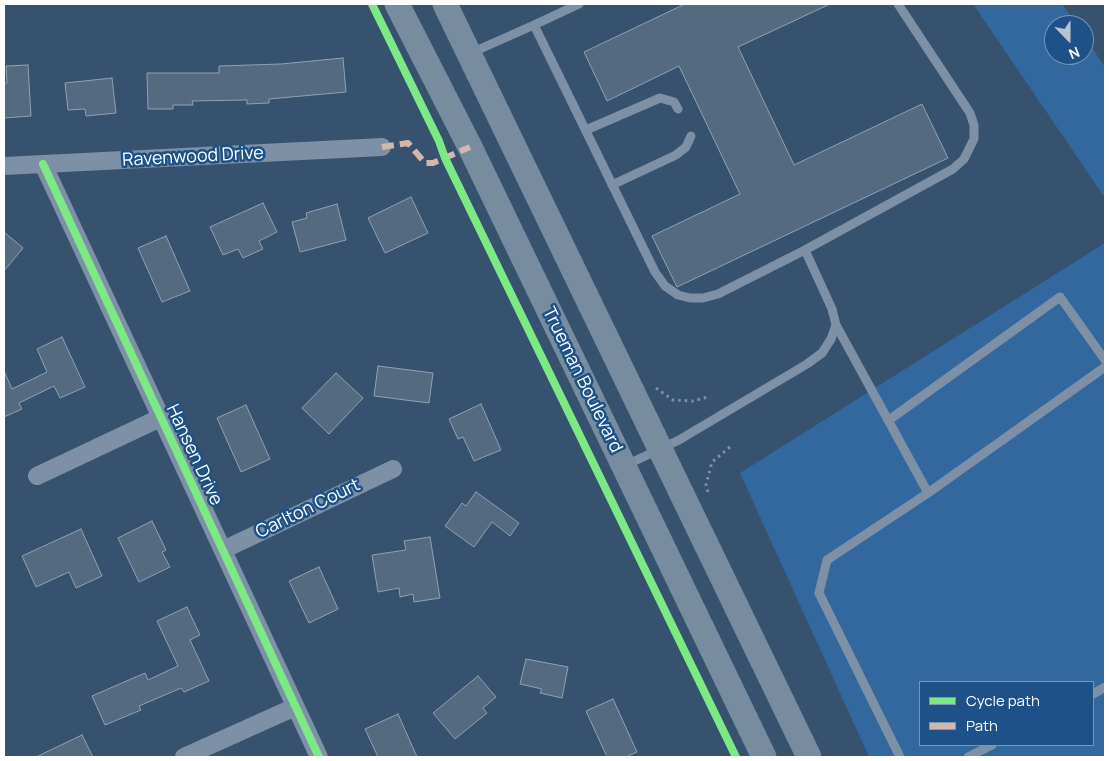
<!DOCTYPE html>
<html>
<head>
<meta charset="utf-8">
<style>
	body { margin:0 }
	#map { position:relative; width:1109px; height:761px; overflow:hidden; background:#36526f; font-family:Manrope,sans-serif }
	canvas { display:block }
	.frame { position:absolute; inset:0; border:5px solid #fff; pointer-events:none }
	.legend { position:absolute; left:919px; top:681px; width:175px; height:65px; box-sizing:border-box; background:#1e5187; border:1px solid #7897b7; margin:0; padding:6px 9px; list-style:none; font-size:15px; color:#fff }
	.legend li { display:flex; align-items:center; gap:10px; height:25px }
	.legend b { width:25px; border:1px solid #7897b7 }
	.north { position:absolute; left:1044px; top:15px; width:50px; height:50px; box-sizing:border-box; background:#1e5187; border:1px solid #7897b7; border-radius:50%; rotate:158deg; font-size:14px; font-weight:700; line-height:20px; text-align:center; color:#fff }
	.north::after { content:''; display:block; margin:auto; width:18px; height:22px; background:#b9c2cd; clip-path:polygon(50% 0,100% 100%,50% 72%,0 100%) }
</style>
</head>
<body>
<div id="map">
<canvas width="1109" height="761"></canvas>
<div class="frame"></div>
<ul class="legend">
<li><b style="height:6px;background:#7ce984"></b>Cycle path</li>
<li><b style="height:6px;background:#d1b7ad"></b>Path</li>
</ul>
<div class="north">N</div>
</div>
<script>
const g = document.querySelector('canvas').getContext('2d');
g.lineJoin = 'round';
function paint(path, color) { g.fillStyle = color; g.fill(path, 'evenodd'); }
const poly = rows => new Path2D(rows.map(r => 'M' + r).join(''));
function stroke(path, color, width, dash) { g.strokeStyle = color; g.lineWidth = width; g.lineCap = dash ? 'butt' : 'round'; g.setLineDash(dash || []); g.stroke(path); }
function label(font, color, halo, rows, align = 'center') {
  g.font = font + ' Manrope,sans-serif'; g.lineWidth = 5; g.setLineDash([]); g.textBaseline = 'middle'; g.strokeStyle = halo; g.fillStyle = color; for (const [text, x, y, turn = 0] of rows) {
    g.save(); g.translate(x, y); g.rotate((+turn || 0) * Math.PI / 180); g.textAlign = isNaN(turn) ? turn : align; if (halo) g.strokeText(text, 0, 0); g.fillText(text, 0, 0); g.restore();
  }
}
paint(poly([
	[973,4,1062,4,1077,25,1054,25,1054,55,1084,55,1084,36,1105,67,1105,198],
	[1105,243,1105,757,869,757,740,473],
	[920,682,1093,682,1093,745,920,745]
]), '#32689e');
const building = poly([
	[685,4,830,4,738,47,794,165,922,104,948,158,677,287,652,236,740,194,679,66,607,101,584,52,685,4],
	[343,58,346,92,269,99,269,103,247,104,247,100,192,101,193,105,173,105,173,109,148,109,147,73,219,73,219,66,281,64,343,58],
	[28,65,31,116,4,118,4,83,7,83,6,66,28,65],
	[112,78,116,113,86,116,85,109,68,110,65,83,112,78],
	[411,197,428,233,385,253,368,218,411,197],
	[263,203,277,232,259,241,263,249,243,258,238,249,223,255,210,227,263,203],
	[337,204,346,240,300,252,292,222,307,218,306,213,337,204],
	[4,232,23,248,4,271,4,232],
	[166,236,190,291,162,302,138,248,166,236],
	[62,337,85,387,60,398,54,386,19,403,22,409,4,417,4,371,12,389,47,372,37,349,62,337],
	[378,366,433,373,429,403,374,396,378,366],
	[336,373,363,398,329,434,302,408,336,373],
	[481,404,501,450,474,461,463,437,458,439,449,419,481,404],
	[246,405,270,459,241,472,217,418,246,405],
	[476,492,519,523,510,536,492,522,474,547,445,526,462,503,466,506,476,492],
	[152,521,166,550,162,552,170,567,139,582,118,538,152,521],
	[81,529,102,576,76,588,69,572,36,587,22,556,81,529],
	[430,537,440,598,414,602,413,594,400,597,399,588,378,592,372,555,406,550,404,541,430,537],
	[319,567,338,609,309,623,289,581,319,567],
	[187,607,200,635,190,640,209,681,184,692,181,688,139,706,141,710,105,725,92,696,145,673,148,680,178,666,157,621,187,607],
	[526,659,568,667,562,698,540,693,542,689,520,684,526,659],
	[478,676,496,697,483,708,487,713,455,739,433,713,478,676],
	[613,699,637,752,626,757,607,757,586,711,613,699],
	[398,714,417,757,378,757,365,729,398,714],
	[82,735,93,757,36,757,82,735]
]);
paint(building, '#546a81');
stroke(building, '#90a1b3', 1);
stroke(poly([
	[656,388,673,400,693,401,708,397],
	[708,492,706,485,712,462,730,447]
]), '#7d90a5', 3, [2.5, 4]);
stroke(poly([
	[534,25,579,4],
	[471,53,534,25,655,272,665,286,678,295,690,298,703,298,718,294,805,250,832,309,836,325,831,339,822,353,807,364,679,440,624,466],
	[586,130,660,98,674,102,678,109],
	[612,185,676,155,686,147,691,136],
	[805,250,953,169,964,159,974,139,974,125,970,113,898,4],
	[836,325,928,493,827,560,819,593,900,757],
	[889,420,1060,297,1105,360],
	[928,493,1105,367],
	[1093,694,1105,687],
	[968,757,992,745]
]), '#7d90a5', 9);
stroke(poly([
	[43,164,319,757],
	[4,166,382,147],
	[37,476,160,418],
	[223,550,393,469],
	[184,757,295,707]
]), '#7d90a5', 18);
stroke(poly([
	[397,4,470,147,764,757],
	[445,4,809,757]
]), '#788ca0', 25);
stroke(poly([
	[382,147,408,143,425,163,433,163,470,147]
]), '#d1b7ad', 6, [12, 6]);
stroke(poly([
	[372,4,439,141,445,158,736,757],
	[43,164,319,757]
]), '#7ce984', 8);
label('18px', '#fff', '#1e5187', [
	["Ravenwood Drive",193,157,-3],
	["Trueman Boulevard",582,380,64],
	["Hansen Drive",194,455,65],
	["Carlton Court",308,509,-26]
]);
</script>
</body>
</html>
